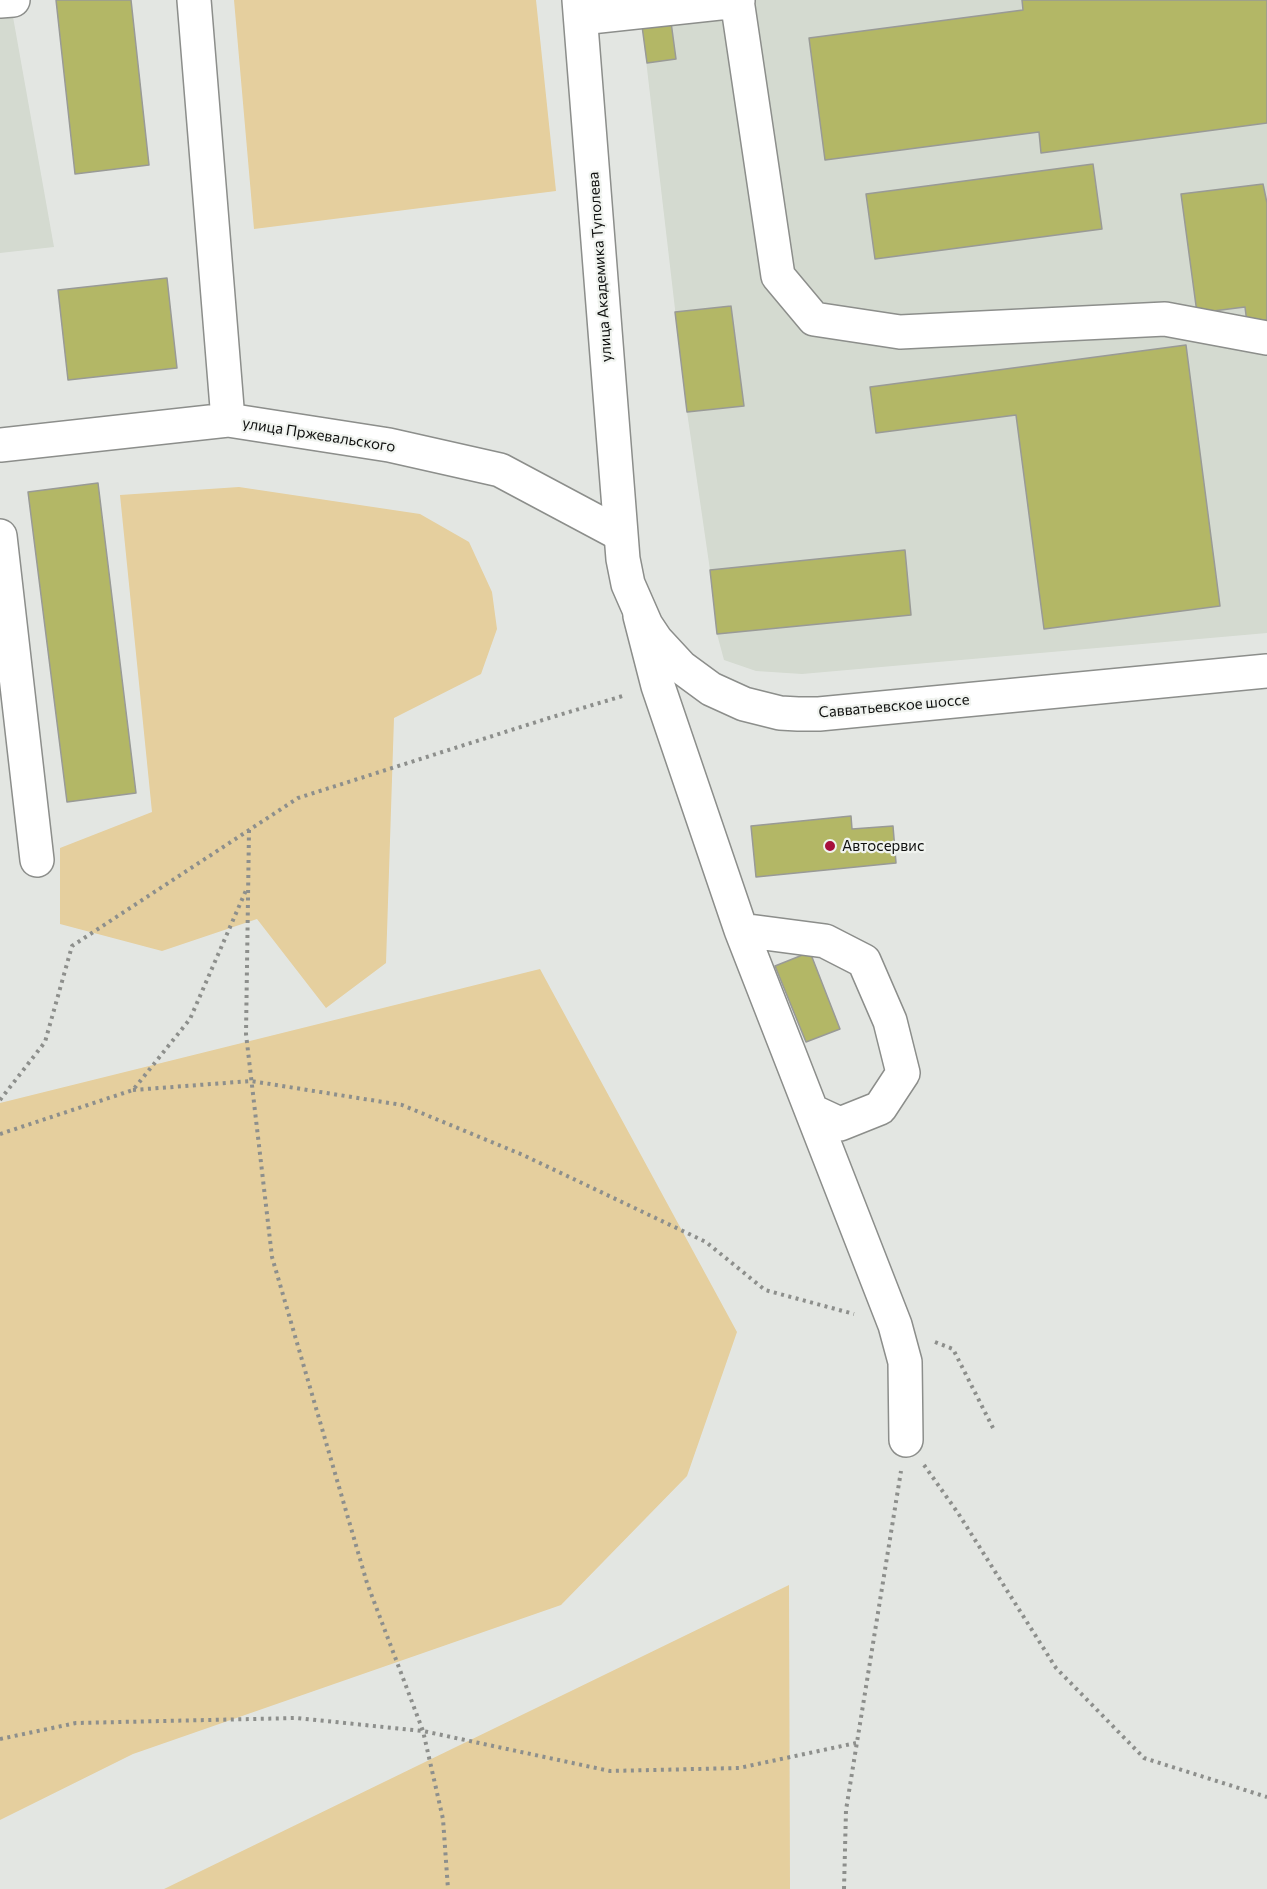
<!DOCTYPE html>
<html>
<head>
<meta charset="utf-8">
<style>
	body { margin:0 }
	canvas { display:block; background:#e3e6e2 }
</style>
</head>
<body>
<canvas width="1267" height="1889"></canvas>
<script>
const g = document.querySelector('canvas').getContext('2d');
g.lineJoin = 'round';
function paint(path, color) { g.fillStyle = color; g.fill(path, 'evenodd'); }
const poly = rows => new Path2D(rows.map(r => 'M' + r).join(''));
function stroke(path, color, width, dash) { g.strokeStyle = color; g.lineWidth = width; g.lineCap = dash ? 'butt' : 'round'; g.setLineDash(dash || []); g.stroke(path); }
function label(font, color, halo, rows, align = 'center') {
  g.font = font + ' Commissioner,sans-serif'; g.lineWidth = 4.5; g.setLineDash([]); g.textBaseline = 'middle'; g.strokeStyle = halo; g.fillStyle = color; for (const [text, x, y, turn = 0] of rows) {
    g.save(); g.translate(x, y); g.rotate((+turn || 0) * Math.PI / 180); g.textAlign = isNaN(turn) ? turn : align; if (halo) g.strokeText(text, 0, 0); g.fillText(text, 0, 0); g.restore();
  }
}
paint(poly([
	[0,0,10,0,54,247,0,253],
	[639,0,1267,0,1267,633,802,674,756,671,724,660,717,634,710,570,687,412]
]), '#d4dad0');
paint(poly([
	[234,0,536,0,556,191,254,229],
	[239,487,420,514,469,542,492,592,497,629,481,674,394,718,386,963,326,1008,257,919,162,951,60,924,60,848,152,812,120,495],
	[540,969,737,1332,687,1476,561,1605,133,1754,0,1820,0,1103],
	[789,1585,790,1889,164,1889]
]), '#e5cf9e');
const building = poly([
	[56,0,131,0,149,165,75,174,56,0],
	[1022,0,1267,0,1267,123,1041,153,1039,132,825,160,809,38,1023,10,1022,0],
	[671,22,676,59,647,63,642,26,671,22],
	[1093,164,1102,229,875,259,866,194,1093,164],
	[1263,184,1267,203,1267,320,1247,323,1245,307,1197,313,1181,194,1263,184],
	[167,278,177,368,68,380,58,290,167,278],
	[731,306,744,406,687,412,675,312,731,306],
	[1186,345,1220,606,1044,629,1016,415,876,433,870,387,1186,345],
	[98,483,136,793,67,802,28,492,98,483],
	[905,550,911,615,717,634,710,570,905,550],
	[851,816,852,829,893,826,896,863,756,877,751,826,851,816],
	[810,952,840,1029,806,1042,775,966,810,952]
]);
paint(building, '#b3b766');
stroke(building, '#999a96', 1.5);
const minor = poly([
	[194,0,228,420],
	[737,0,778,276,814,319,900,332,1165,319,1267,338],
	[0,1,13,0],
	[581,18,738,1],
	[0,445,228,420,389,445,500,470,620,534],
	[0,536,37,860],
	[640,616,658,686,741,930,895,1325,905,1362,906,1440],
	[741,930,825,941,864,961,890,1021,903,1073,880,1108,840,1124,812,1111]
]);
const major = poly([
	[579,0,623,559,628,584,646,625,656,640,681,667,711,689,744,704,780,713,798,714,819,714,1267,671]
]);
stroke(minor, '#8c8e8b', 36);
stroke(major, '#8c8e8b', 36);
stroke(poly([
	[249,830,246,1034,272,1257,367,1583,423,1731,443,1819,448,1889],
	[133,1090,251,1081,402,1105,523,1155,706,1242,765,1290,854,1314],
	[0,1100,45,1042,72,946,298,798,549,718,626,695],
	[0,1134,133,1090,190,1019,247,888],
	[935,1342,953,1349,993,1428],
	[924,1465,958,1513,1056,1668,1144,1758,1267,1797],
	[0,1739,76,1723,296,1718,423,1731,610,1771,739,1768,856,1743],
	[844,1889,846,1810,901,1471]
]), '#8d8f8c', 4, [3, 4.5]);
stroke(minor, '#fff', 33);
stroke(major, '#fff', 33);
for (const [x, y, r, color] of [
	[830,846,6,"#a70f3d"]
]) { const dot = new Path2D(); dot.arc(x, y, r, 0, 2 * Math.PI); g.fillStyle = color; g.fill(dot); stroke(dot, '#f0f3ef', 2); }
label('15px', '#101110', '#f0f3ef', [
	["улица Академика Туполева",600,267,-94],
	["улица Пржевальского",319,435,9],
	["Савватьевское шоссе",894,706,-5]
]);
label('15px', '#101110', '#f0f3ef', [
	["Автосервис",842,846]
], 'left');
</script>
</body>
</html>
